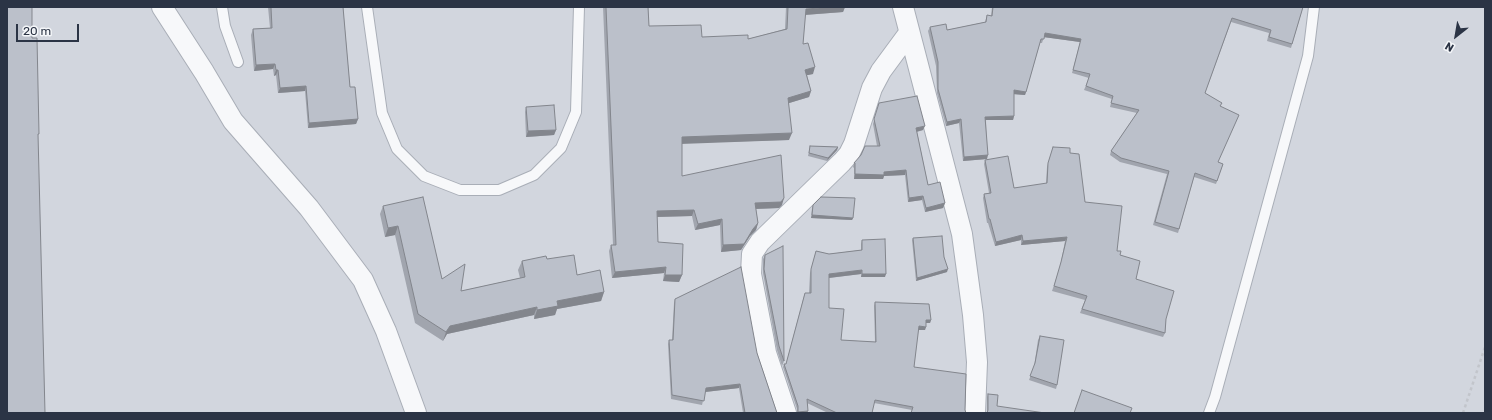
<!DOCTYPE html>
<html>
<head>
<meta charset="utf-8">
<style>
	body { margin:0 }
	#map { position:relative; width:1492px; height:420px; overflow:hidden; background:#e4e7ec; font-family:Rubik,sans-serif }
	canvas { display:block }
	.frame { position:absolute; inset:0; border:8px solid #2b3445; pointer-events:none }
	.north { position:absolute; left:1436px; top:16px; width:40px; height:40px; -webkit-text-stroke:3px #f4f6f9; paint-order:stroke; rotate:211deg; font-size:11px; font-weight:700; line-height:16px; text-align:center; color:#2b3445 }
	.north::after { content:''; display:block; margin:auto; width:14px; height:18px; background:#2b3445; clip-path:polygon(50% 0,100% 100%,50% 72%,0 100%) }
	.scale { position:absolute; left:16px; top:24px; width:63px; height:18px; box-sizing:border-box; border:2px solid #2b3445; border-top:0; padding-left:5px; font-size:12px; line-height:14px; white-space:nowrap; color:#2b3445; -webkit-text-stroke:3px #f4f6f9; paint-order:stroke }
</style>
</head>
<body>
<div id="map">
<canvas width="1492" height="420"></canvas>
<div class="frame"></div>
<div class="north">N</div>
<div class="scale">20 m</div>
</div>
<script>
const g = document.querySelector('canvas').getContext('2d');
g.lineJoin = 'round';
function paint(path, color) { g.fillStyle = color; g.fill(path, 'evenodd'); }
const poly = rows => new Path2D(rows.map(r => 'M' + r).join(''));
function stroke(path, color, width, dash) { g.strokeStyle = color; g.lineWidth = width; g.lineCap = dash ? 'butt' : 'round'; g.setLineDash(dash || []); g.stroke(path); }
paint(poly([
	[7,7,1485,7,1485,413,7,413]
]), '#d2d6de');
const service = poly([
	[222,7,225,26,238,62],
	[367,7,382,113,397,149,424,176,460,190,499,190,534,175,561,148,576,112,579,7],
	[1209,413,1215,397,1308,56,1314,7]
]);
const minor = poly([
	[162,7,204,72,233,121,309,208,363,280,386,331,416,413],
	[903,7,962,234,973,315,977,362,975,413],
	[786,413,766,353,764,341,751,274,752,254,760,242,842,162,849,154,854,144,872,88,881,71,909,33]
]);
stroke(service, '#a9aeb7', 12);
stroke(minor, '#a9aeb7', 22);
stroke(poly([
	[1463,413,1485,347]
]), '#c2c5cb', 2.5, [3, 3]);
stroke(service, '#f7f8fa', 10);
stroke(minor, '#f7f8fa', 20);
paint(poly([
	[268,7,343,7,350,87,358,119,356,124,308,128,305,91,278,93,276,75,274,76,273,69,254,71,251,35,253,29,270,28],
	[603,7,648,7,649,26,702,37,748,39,785,29,786,7,845,7,843,12,805,15,803,44,813,74,807,75,811,91,809,97,789,103,789,140,682,143,682,176,782,205,779,208,756,209,758,223,756,230,750,236,741,250,721,252,720,225,695,230,692,216,657,217,658,242,682,275,679,282,663,281,664,273,612,278,609,251,611,245,613,245],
	[992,7,1303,7,1291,48,1267,41,1269,33,1231,22,1205,93,1220,106,1218,162,1223,164,1216,184,1194,177,1178,233,1153,225,1167,174,1120,162,1110,155,1111,151,1137,113,1110,107,1112,99,1084,90,1089,78,1072,73,1080,42,1044,37,1042,43,1040,43,1025,95,1014,94,1014,116,1013,120,986,120,987,159,963,161,959,123,946,126,937,93,936,66,928,31,930,27,947,30,985,22,987,15,991,16],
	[879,103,923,130,917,132,928,185,945,203,943,208,925,212,922,200,908,202,905,175,884,176,883,179,854,179,854,168,853,167,854,163,877,146,873,124],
	[526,107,556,130,554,135,526,137,525,112],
	[810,146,838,147,837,150,827,161,808,156],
	[1053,147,1070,153,1085,202,1117,251,1120,255,1136,279,1166,319,1165,333,1163,337,1080,313,1085,300,1052,291,1060,267,1065,241,1021,245,1021,240,995,246,988,223,987,223,983,198,984,194,989,193,984,164,985,160,1014,188,1046,184,1047,167],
	[813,205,853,218,852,220,811,218,812,208],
	[383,206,442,279,461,291,520,278,518,270,522,261,547,259,577,275,604,292,601,301,557,309,555,315,534,319,534,315,447,334,443,341,415,323,395,235,385,237,380,214],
	[913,238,944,257,947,272,916,281,912,240],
	[862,240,885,277,861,277,861,274,829,278,829,308,841,340,875,342,874,306,875,302,931,320,930,323,926,323,925,330,918,330,914,367,965,410,966,413,911,413,912,410,874,403,872,413,828,413,807,403,807,413,797,413,797,409,783,367,784,364,786,364,804,296,805,293,809,293,810,273,816,251,829,254,861,250,861,244],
	[765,255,784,361,782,366,777,350,763,273,763,259],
	[675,299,757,353,777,413,743,413,739,388,705,392,702,405,671,399,668,344,669,340,672,340,674,303],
	[1040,336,1057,385,1056,389,1029,380,1034,367,1038,340],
	[988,394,997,406,987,413,987,397]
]), '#a1a5ae');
paint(poly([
	[834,7,845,7,843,12,803,15,806,9],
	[1045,33,1081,39,1080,42,1043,37],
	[275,64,273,69,254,71,256,65],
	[815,67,813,74,803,76,805,70],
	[276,70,278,70,276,75,274,76],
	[306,86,305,91,278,93,280,88],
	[1014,90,1026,92,1025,95,1012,94],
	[811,91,809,97,786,104,788,98],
	[1014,116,1013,120,984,120,985,117],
	[358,119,356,124,308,128,309,123],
	[961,119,959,123,946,126,947,122],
	[925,126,923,130,915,132,916,128],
	[556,130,554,135,526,137,528,131],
	[792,133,789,140,680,144,682,137],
	[838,147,837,150,827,161,828,158],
	[988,155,987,159,963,161,964,157],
	[906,170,905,175,884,176,883,179,854,179,855,174],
	[923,196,922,200,908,202,909,198],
	[784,198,782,205,779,208,753,209,755,203],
	[945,203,943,208,925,212,926,208],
	[694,210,692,216,654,217,657,211],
	[812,215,853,218,852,220,811,218],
	[722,219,720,225,695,230,698,224],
	[758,223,756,230,750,236,741,250,721,252,723,245,753,229],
	[398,226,395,235,385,237,388,228],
	[1022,235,1021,240,995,246,996,242],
	[1067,237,1065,241,1021,245,1023,241],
	[666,267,664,273,612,278,615,272],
	[948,269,947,272,916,281,917,278],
	[862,270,861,274,828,278,829,274],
	[862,274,886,274,885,277,861,277],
	[665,275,682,275,679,282,663,281],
	[604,292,601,301,557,309,555,315,534,319,537,310,557,301],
	[537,307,534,315,447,334,443,341,446,332,450,326],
	[926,320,931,320,930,323,925,323],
	[919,326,926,327,925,330,917,330],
	[740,384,739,388,705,392,706,388],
	[808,411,807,413,798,413,798,412]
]), '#83868d');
const building = poly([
	[7,7,32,7,32,38,37,38,39,134,38,134,45,413,7,413,7,7],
	[271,7,343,7,350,87,355,87,358,119,309,123,306,86,280,88,278,70,276,70,275,64,256,65,253,29,272,28,271,7],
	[606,7,648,7,649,26,701,25,702,37,748,35,748,39,787,29,788,7,834,7,806,9,803,44,808,43,815,67,805,70,811,91,788,98,792,133,682,137,682,176,781,155,784,198,781,202,755,203,758,223,753,229,744,244,723,245,722,219,698,224,694,210,657,211,658,242,683,244,682,275,665,275,666,267,615,272,611,245,616,245,606,7],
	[993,7,1303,7,1292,44,1269,37,1271,30,1232,18,1205,93,1222,103,1220,106,1239,115,1218,162,1223,164,1217,181,1195,173,1179,229,1155,222,1169,171,1121,158,1111,151,1139,110,1111,103,1113,96,1086,86,1090,74,1073,70,1081,39,1045,33,1044,39,1041,39,1026,92,1014,90,1014,116,985,117,988,155,964,157,961,119,947,122,938,89,938,62,930,27,946,24,947,30,986,22,987,15,992,16,993,7],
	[917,96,925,126,916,128,928,185,940,182,945,203,926,208,923,196,909,198,906,170,884,172,884,175,855,174,855,163,854,163,861,155,865,146,880,146,874,119,879,103,917,96],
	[554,105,556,130,528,131,526,107,554,105],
	[810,146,838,147,828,158,809,153,810,146],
	[1053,147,1070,148,1070,153,1079,154,1085,202,1122,206,1117,251,1121,251,1120,255,1140,261,1136,279,1174,291,1166,319,1165,333,1082,309,1087,296,1054,286,1061,262,1067,237,1023,241,1022,235,996,242,990,219,989,219,984,194,991,193,985,160,1008,156,1014,188,1047,183,1048,163,1053,147],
	[423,197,442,279,465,264,461,291,525,277,522,261,546,256,547,259,574,255,577,275,600,270,604,292,557,301,558,306,537,310,537,307,450,326,446,332,418,314,398,226,388,228,383,206,423,197],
	[821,197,855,198,853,218,812,215,813,205,821,197],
	[942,236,944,257,948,269,917,278,913,238,942,236],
	[885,239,886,274,862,274,862,270,829,274,829,308,844,309,841,340,876,342,875,302,929,304,931,320,926,320,926,327,919,326,914,367,966,374,965,410,966,413,911,413,913,407,875,400,872,413,837,413,807,399,808,411,798,412,798,406,784,364,786,364,805,293,811,293,811,269,816,251,829,254,862,250,862,240,885,239],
	[783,246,784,361,779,346,764,269,765,255,783,246],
	[741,267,757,353,777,413,745,413,740,384,706,388,704,401,672,395,669,340,673,340,675,299,741,267],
	[1040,336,1064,340,1057,385,1030,376,1035,363,1040,336],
	[1082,390,1132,408,1130,413,1074,413,1082,390],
	[988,394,998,395,997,406,1045,413,987,413,988,410,988,394]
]);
paint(building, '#bbc0ca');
stroke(building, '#83868d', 1);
</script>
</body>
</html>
